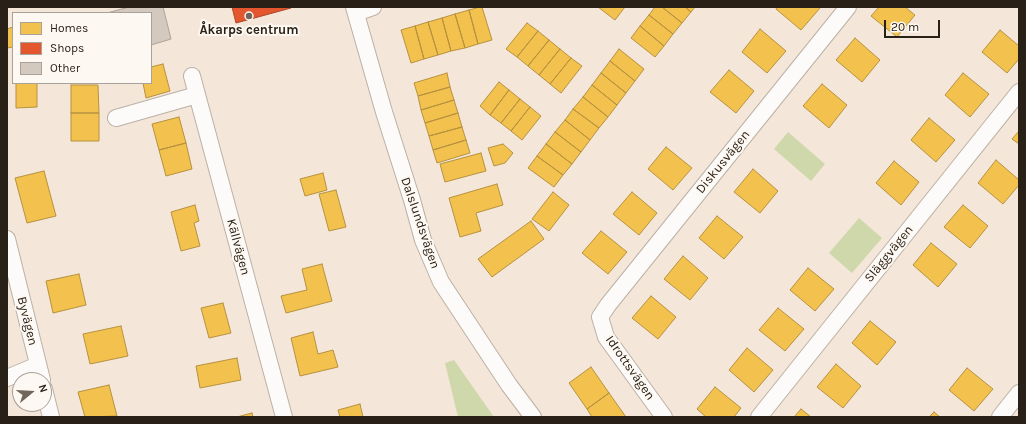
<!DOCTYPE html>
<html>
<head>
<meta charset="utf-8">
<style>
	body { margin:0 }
	#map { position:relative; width:1026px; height:424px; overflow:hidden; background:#f4e6d8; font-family:Karla,sans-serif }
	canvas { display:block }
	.frame { position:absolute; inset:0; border:8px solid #292117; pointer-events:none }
	.legend { position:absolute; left:12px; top:12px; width:140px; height:72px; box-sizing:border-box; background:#fdf8f2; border:1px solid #a8a29a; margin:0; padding:5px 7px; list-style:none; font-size:12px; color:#292117 }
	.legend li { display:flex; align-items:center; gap:8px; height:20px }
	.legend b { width:20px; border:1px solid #a8a29a }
	.north { position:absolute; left:12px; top:372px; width:40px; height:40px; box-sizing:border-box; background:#fdf8f2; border:1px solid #a8a29a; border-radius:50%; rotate:72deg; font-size:11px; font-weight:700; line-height:16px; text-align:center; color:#292117 }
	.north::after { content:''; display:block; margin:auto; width:14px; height:18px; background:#70665b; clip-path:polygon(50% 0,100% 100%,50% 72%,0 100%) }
	.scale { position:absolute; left:884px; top:20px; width:56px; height:18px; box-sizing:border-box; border:2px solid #292117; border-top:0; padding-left:5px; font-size:12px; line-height:14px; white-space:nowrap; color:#292117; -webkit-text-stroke:3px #fdf8f2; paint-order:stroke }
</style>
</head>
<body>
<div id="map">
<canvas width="1026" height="424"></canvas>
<div class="frame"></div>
<ul class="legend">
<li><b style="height:11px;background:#f2c14e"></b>Homes</li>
<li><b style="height:11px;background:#e4572e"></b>Shops</li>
<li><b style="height:11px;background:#d3c9be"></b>Other</li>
</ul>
<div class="north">N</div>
<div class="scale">20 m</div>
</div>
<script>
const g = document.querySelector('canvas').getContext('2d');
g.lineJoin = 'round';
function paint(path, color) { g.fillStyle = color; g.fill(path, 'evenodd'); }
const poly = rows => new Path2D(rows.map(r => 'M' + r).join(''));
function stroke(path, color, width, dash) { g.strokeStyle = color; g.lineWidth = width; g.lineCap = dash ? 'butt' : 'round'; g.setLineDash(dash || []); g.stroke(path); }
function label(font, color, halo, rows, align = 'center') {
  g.font = font + ' Karla,sans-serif'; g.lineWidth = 4; g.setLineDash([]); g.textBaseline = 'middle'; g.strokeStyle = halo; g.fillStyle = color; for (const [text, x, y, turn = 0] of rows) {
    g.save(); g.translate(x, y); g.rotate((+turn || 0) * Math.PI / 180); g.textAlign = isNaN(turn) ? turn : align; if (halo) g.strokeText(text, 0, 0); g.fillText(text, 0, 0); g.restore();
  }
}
paint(poly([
	[788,132,825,164,811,181,774,149],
	[859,218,882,238,852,273,829,253],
	[454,360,494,417,458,417,445,363]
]), '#cfd8ab');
const homes = poly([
	[480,7,482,7,492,40,478,44,469,10,480,7],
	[598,7,625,7,615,20,598,7],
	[655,7,662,7,682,23,673,34,649,15,655,7],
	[662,7,685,7,691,12,682,23,662,7],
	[685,7,695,7,691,12,685,7],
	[777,7,819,7,820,8,801,30,776,9,777,7],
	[879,7,905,7,915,15,897,37,871,16,879,7],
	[469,10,478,44,465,48,455,14,469,10],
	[455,14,465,48,451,51,442,18,455,14],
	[649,15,673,34,664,46,640,26,649,15],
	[442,18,451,51,438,55,428,22,442,18],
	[428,22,438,55,424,59,415,26,428,22],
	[527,23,538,31,517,57,506,49,527,23],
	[415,26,424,59,411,63,401,30,415,26],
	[640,26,664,46,655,57,631,38,640,26],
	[13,27,13,47,7,48,7,29,13,27],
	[760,29,786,51,767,73,742,52,760,29],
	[1000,30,1019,46,1019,59,1007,73,982,52,1000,30],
	[538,31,549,40,528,66,517,57,538,31],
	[855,38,880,60,862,82,836,60,855,38],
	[549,40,560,49,539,75,528,66,549,40],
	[560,49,571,58,550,84,539,75,560,49],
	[619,49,644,69,635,81,610,61,619,49],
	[571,58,582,66,561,93,550,84,571,58],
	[610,61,635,81,626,93,601,73,610,61],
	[163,64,170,91,146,98,143,83,151,83,151,67,163,64],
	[729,70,754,91,736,113,710,92,729,70],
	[447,73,450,87,418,96,414,83,447,73],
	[601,73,626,93,617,105,592,85,601,73],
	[963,73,989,94,970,117,945,95,963,73],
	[499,82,509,90,490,115,480,106,499,82],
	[16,83,37,83,37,107,16,108,16,83],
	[822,84,847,105,829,128,803,106,822,84],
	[71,85,98,85,99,113,71,113,71,85],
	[592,85,617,105,608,117,583,97,592,85],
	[450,87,454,100,421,110,418,96,450,87],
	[509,90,520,99,501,123,490,115,509,90],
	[583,97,608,117,599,128,573,109,583,97],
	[520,99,530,107,511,131,501,123,520,99],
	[454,100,458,113,425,123,421,110,454,100],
	[530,107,541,116,522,140,511,131,530,107],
	[573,109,599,128,590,140,565,120,573,109],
	[71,113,99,113,99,141,71,141,71,113],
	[458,113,462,127,429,136,425,123,458,113],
	[179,117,186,143,159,150,152,124,179,117],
	[929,118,955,140,936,162,911,140,929,118],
	[565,120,590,140,581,152,555,132,565,120],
	[462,127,466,140,433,150,429,136,462,127],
	[1019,131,1019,144,1012,139,1019,131],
	[555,132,581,152,572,164,546,144,555,132],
	[466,140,470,153,437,163,433,150,466,140],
	[186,143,192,169,166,176,159,150,186,143],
	[503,144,513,153,505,163,494,166,488,148,503,144],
	[546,144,572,164,563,175,537,156,546,144],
	[666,147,692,168,673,190,648,169,666,147],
	[481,153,486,171,445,182,440,164,481,153],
	[537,156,563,175,554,187,528,168,537,156],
	[996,160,1019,180,1019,185,1003,204,978,183,996,160],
	[894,161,919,182,901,205,876,183,894,161],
	[753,169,778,191,760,213,734,192,753,169],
	[44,171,56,216,27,223,15,178,44,171],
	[323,173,327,190,305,196,300,179,323,173],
	[497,184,503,205,476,213,481,231,460,237,449,198,497,184],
	[336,190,346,227,329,231,319,194,336,190],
	[553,192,569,205,549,231,532,219,553,192],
	[632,192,657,213,639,235,613,214,632,192],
	[195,205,199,221,194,223,200,246,181,251,171,212,195,205],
	[963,205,988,226,970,248,944,227,963,205],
	[717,216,743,237,724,259,699,238,717,216],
	[531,221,544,239,492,277,478,259,531,221],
	[601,231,627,252,608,274,582,253,601,231],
	[931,243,957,264,938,287,913,265,931,243],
	[683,256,708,278,690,300,664,279,683,256],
	[322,264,332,301,286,313,281,296,307,290,302,269,322,264],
	[808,268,834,289,815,311,790,290,808,268],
	[79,274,86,305,53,313,46,281,79,274],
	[651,296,676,317,658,339,632,318,651,296],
	[223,303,231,333,209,338,201,308,223,303],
	[778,308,804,329,785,351,759,330,778,308],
	[870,321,896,342,877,365,852,343,870,321],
	[121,326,128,356,90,364,83,334,121,326],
	[313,332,318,354,333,350,338,367,300,376,291,338,313,332],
	[747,348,773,370,754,392,729,370,747,348],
	[237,358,241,380,200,388,196,366,237,358],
	[836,364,861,386,843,408,817,387,836,364],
	[591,367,609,393,587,409,569,383,591,367],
	[967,368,993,389,974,411,949,390,967,368],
	[109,385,117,416,85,417,78,392,109,385],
	[715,387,741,408,734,417,706,417,697,409,715,387],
	[609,393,626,417,592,417,587,409,609,393],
	[360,404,363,417,340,417,338,410,360,404],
	[801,409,811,417,794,417,801,409],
	[934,412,940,417,929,417,934,412],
	[252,413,253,417,237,417,252,413]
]);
paint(homes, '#f2c14e');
stroke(homes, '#b6913e', 1);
const shops = poly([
	[232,7,291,7,291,8,236,23,232,7]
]);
paint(shops, '#e4572e');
stroke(shops, '#ac4727', 1);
const building = poly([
	[129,7,163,7,171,39,151,45,151,13,107,13,129,7]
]);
paint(building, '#d3c9be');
stroke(building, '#aba297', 1);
const street = poly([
	[354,7,384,112,412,200,423,240,441,282,509,385,533,417],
	[356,13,373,7],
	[192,76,284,417],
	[116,118,197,95],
	[7,239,42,380],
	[7,378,38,365],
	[44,389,51,417],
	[664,417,606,337,600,317,608,305,848,7],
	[759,417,1019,92],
	[1000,417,1019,393]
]);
stroke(street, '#bbb1a6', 18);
stroke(street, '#fdfbf9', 16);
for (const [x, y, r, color] of [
	[249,16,4,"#70665b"]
]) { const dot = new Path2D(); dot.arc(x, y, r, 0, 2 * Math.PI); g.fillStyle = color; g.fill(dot); stroke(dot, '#fdf8f2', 1.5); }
label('bold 13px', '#292117', '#fdf8f2', [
	["Åkarps centrum",249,30]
]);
label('13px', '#292117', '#fdf8f2', [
	["Diskusvägen",723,162,-51],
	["Dalslundsvägen",420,223,71],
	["Källvägen",238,247,75],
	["Släggvägen",889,254,-51],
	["Byvägen",27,321,76],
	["Idrottsvägen",630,368,55]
]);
</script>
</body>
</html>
